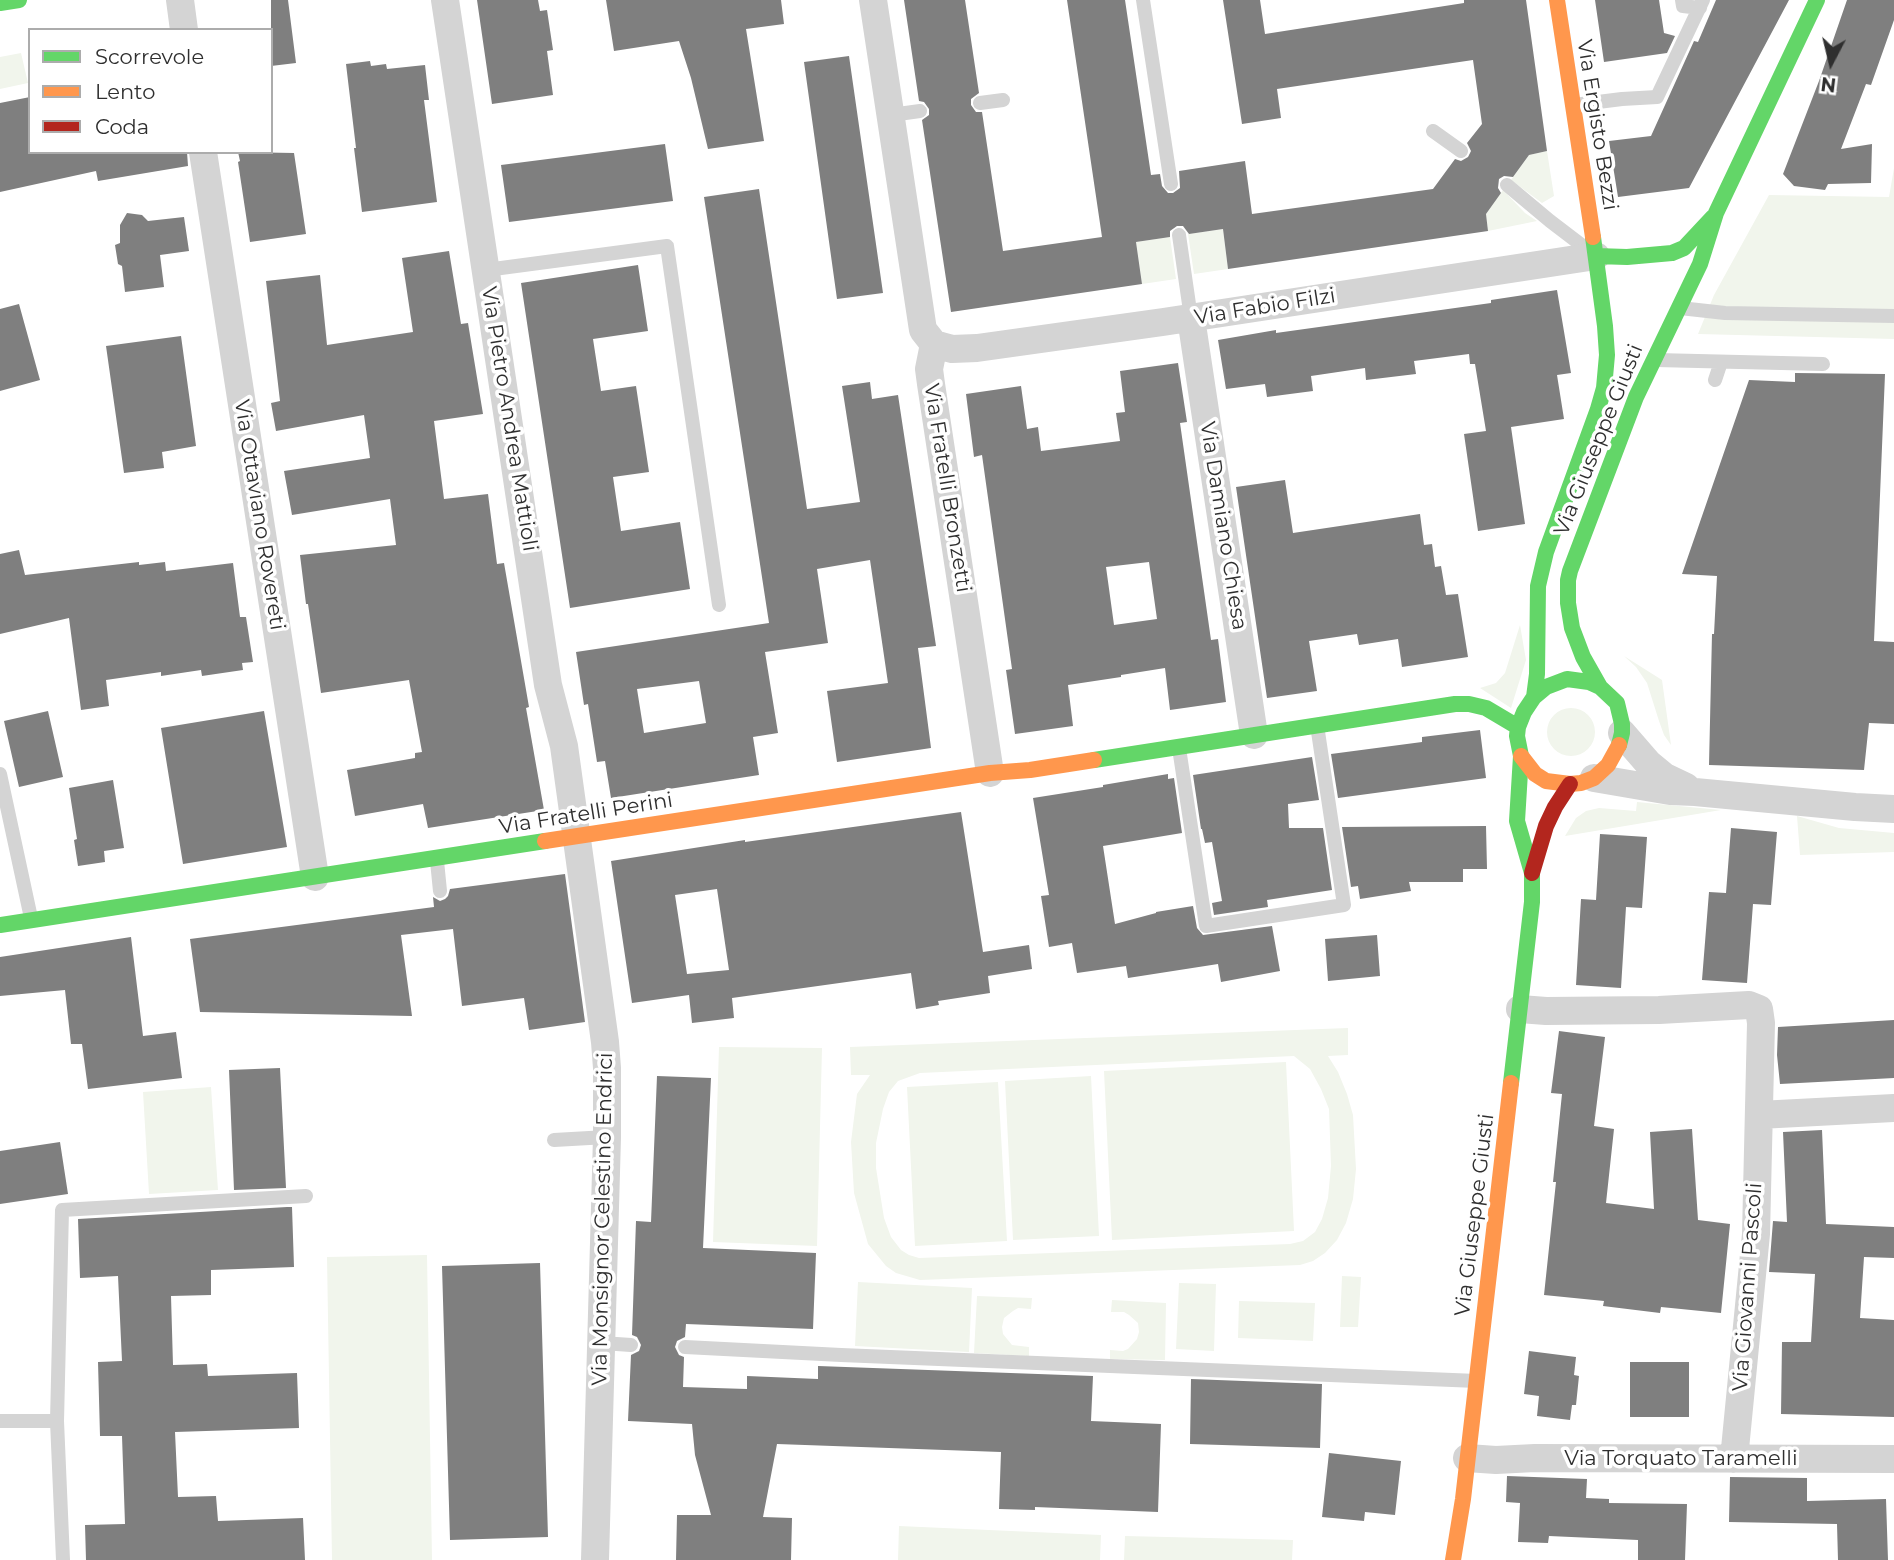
<!DOCTYPE html>
<html>
<head>
<meta charset="utf-8">
<style>
	body { margin:0 }
	#map { position:relative; width:1894px; height:1560px; overflow:hidden; background:#fff; font-family:Montserrat,sans-serif }
	canvas { display:block }
	.legend { position:absolute; left:28px; top:28px; width:245px; height:126px; box-sizing:border-box; background:#fff; border:2px solid #acacac; margin:0; padding:9px 12px; list-style:none; font-size:21px; color:#2f2f2f }
	.legend li { display:flex; align-items:center; gap:14px; height:35px }
	.legend b { width:35px; border:2px solid #acacac }
	.north { position:absolute; left:1796px; top:28px; width:70px; height:70px; -webkit-text-stroke:5px #fff; paint-order:stroke; rotate:187deg; font-size:19px; font-weight:700; line-height:28px; text-align:center; color:#2f2f2f }
	.north::after { content:''; display:block; margin:auto; width:24px; height:32px; background:#2f2f2f; clip-path:polygon(50% 0,100% 100%,50% 72%,0 100%) }
</style>
</head>
<body>
<div id="map">
<canvas width="1894" height="1560"></canvas>
<ul class="legend">
<li><b style="height:9px;background:#63d668"></b>Scorrevole</li>
<li><b style="height:9px;background:#ff974d"></b>Lento</li>
<li><b style="height:9px;background:#b3261e"></b>Coda</li>
</ul>
<div class="north">N</div>
</div>
<script>
const g = document.querySelector('canvas').getContext('2d');
g.lineJoin = 'round';
function paint(path, color) { g.fillStyle = color; g.fill(path, 'evenodd'); }
const poly = rows => new Path2D(rows.map(r => 'M' + r).join(''));
function stroke(path, color, width, dash) { g.strokeStyle = color; g.lineWidth = width; g.lineCap = dash ? 'butt' : 'round'; g.setLineDash(dash || []); g.stroke(path); }
function label(font, color, halo, rows, align = 'center') {
  g.font = font + ' Montserrat,sans-serif'; g.lineWidth = 7; g.setLineDash([]); g.textBaseline = 'middle'; g.strokeStyle = halo; g.fillStyle = color; for (const [text, x, y, turn = 0] of rows) {
    g.save(); g.translate(x, y); g.rotate((+turn || 0) * Math.PI / 180); g.textAlign = isNaN(turn) ? turn : align; if (halo) g.strokeText(text, 0, 0); g.fillText(text, 0, 0); g.restore();
  }
}
paint(poly([
	[21,53,28,83,0,89,0,57],
	[1547,151,1554,196,1542,203,1511,180,1529,155],
	[1894,168,1894,339,1698,334,1714,295,1769,195,1889,197],
	[1503,190,1525,213,1537,221,1488,231,1486,214],
	[1223,229,1228,269,1194,274,1188,234],
	[1170,237,1176,279,1142,284,1136,242],
	[1520,625,1526,660,1511,708,1480,688,1496,683,1505,673],
	[1624,656,1662,680,1671,745,1664,735,1659,721,1647,683,1636,667],
	'1547 732a24 24 0 1 1 48 0a24 24 0 1 1-48 0Z',
	[1637,802,1721,810,1565,836,1576,818,1586,811,1599,808,1636,811],
	[1797,816,1839,828,1894,833,1894,852,1800,855],
	[1348,1028,1348,1055,1328,1056,1338,1072,1347,1094,1353,1115,1356,1169,1353,1199,1346,1223,1337,1240,1325,1253,1313,1261,1300,1265,920,1280,896,1273,886,1266,868,1244,854,1193,851,1142,857,1094,870,1075,851,1075,850,1047],
	[1294,1056,1310,1069,1321,1089,1329,1109,1331,1166,1328,1198,1322,1219,1315,1232,1303,1241,1290,1244,919,1258,909,1255,901,1250,891,1237,884,1218,876,1168,876,1143,883,1109,889,1092,898,1081,920,1073],
	[719,1047,822,1048,817,1246,713,1242],
	[1286,1062,1294,1231,1112,1240,1104,1071],
	[1091,1076,1099,1236,1013,1240,1005,1081],
	[998,1082,1007,1241,915,1246,907,1087],
	[211,1087,218,1190,149,1194,143,1092],
	[427,1255,432,1560,332,1560,327,1257],
	[1342,1276,1361,1277,1358,1327,1340,1327],
	[858,1282,972,1288,969,1352,855,1346],
	[1179,1283,1216,1284,1214,1351,1176,1349],
	[977,1296,1032,1298,1031,1309,1018,1308,1013,1311,1004,1318,1002,1327,1003,1334,1012,1345,1029,1347,1029,1356,974,1353],
	[1112,1300,1166,1303,1165,1360,1110,1359,1110,1350,1123,1351,1128,1349,1137,1339,1139,1332,1138,1323,1129,1315,1124,1312,1111,1312],
	[1239,1301,1315,1303,1313,1341,1238,1338],
	[899,1526,1101,1535,1100,1560,898,1560],
	[1125,1536,1293,1540,1292,1560,1124,1560]
]), '#f1f5ec');
paint(poly([
	[271,0,288,0,296,63,271,66],
	[477,0,538,0,540,11,547,10,553,50,547,51,553,95,492,104],
	[606,0,781,0,784,24,746,29,764,141,708,149,691,78,679,41,614,51],
	[904,0,965,0,979,93,971,99,971,105,976,112,982,112,1003,251,1102,237,1067,0,1125,0,1151,175,1160,174,1162,186,1168,193,1173,193,1180,188,1179,171,1245,161,1252,214,1433,189,1455,159,1461,161,1468,157,1471,151,1467,143,1482,124,1473,60,1277,89,1281,118,1242,124,1223,0,1260,0,1265,34,1464,3,1464,0,1526,0,1547,151,1529,155,1513,177,1504,176,1499,179,1498,188,1501,193,1486,214,1488,231,1228,269,1223,229,1189,234,1183,226,1177,226,1170,231,1170,237,1136,242,1142,284,951,312,922,120,929,115,929,109,924,102,919,101],
	[1595,0,1659,0,1664,33,1675,36,1667,53,1604,62],
	[1716,0,1789,0,1689,188,1618,197,1609,141,1651,136,1694,41,1698,42],
	[1847,0,1894,0,1894,20,1871,85,1866,84,1841,149,1872,144,1871,183,1828,184,1825,190,1794,186,1783,174,1819,81],
	[849,56,883,293,837,299,804,62],
	[370,61,371,66,386,64,387,69,425,65,429,100,424,100,437,202,362,212,354,148,356,148,346,64],
	[30,97,30,152,187,152,188,166,98,181,96,171,0,192,0,103],
	[665,144,673,201,509,222,501,165],
	[238,152,294,153,306,234,250,242,238,162,240,161],
	[759,189,807,509,860,502,842,386,870,382,872,399,898,395,936,646,918,648,931,748,837,762,827,691,888,683,870,560,817,569,828,643,765,652,778,733,753,737,759,775,611,798,605,761,597,762,588,704,584,705,576,652,769,623,704,197],
	[699,681,706,723,644,733,637,689],
	[127,213,142,215,148,221,184,217,189,251,160,255,164,287,125,292,122,266,118,264,115,245,120,243,120,225],
	[449,251,461,324,468,323,483,414,434,421,444,499,488,494,497,564,504,563,529,707,526,708,544,810,428,828,423,804,355,816,347,770,415,758,415,753,422,752,409,680,321,693,308,604,306,604,300,555,396,545,390,499,292,515,284,471,370,458,364,415,276,431,271,403,280,401,266,281,320,275,327,345,413,332,402,258],
	[638,265,648,331,593,339,601,391,636,386,649,472,613,477,621,531,680,522,690,589,570,608,521,283],
	[1557,290,1571,373,1557,375,1564,419,1511,427,1525,524,1478,531,1464,434,1486,431,1475,364,1470,364,1469,354,1414,361,1416,374,1366,380,1365,368,1311,376,1313,391,1267,397,1265,384,1226,389,1218,340,1276,330,1276,333,1491,303,1491,300],
	[19,304,40,380,0,391,0,309],
	[181,336,196,446,162,452,164,468,124,473,106,346],
	[1178,363,1187,422,1180,423,1211,640,1218,639,1226,702,1170,710,1165,668,1121,675,1121,677,1068,685,1073,726,1015,734,1006,670,1012,669,982,455,974,457,966,394,1021,386,1027,429,1038,427,1041,451,1120,441,1116,413,1125,412,1120,371],
	[1149,562,1157,619,1114,625,1106,567],
	[1795,373,1885,374,1874,641,1894,642,1894,724,1869,723,1864,770,1709,765,1712,634,1714,634,1717,576,1682,574,1749,380,1795,382],
	[1285,480,1293,533,1420,514,1424,545,1432,544,1435,567,1441,566,1446,595,1458,594,1468,657,1402,667,1398,639,1359,645,1357,634,1309,641,1317,691,1267,698,1236,487],
	[19,550,25,575,139,562,139,565,165,562,166,571,233,563,240,617,246,617,253,662,242,663,243,670,202,676,201,670,161,676,161,672,106,680,109,706,81,710,69,618,0,634,0,554],
	[48,711,63,777,19,787,4,721],
	[264,711,287,847,183,864,161,728],
	[1480,730,1486,778,1338,798,1331,754,1422,742,1422,737],
	[1312,757,1319,800,1288,804,1289,828,1323,828,1332,890,1267,900,1268,907,1214,915,1212,903,1222,901,1212,842,1205,843,1202,829,1201,829,1193,775],
	[1168,774,1168,779,1174,778,1182,833,1103,846,1115,924,1156,913,1156,912,1193,906,1197,928,1203,935,1272,926,1280,971,1221,982,1218,964,1128,978,1126,966,1077,973,1072,943,1049,947,1041,896,1049,895,1033,798,1103,787,1103,785],
	[113,780,124,848,104,851,105,862,78,866,74,840,77,839,69,788],
	[961,812,983,952,1029,945,1032,969,988,976,990,993,938,1001,939,1005,916,1009,911,973,732,998,734,1018,692,1023,689,995,632,1003,611,861,745,840,745,842],
	[717,889,729,970,687,974,675,895],
	[1486,826,1487,869,1463,869,1463,882,1409,882,1411,891,1360,899,1358,886,1351,887,1342,827],
	[1731,828,1777,832,1771,905,1753,904,1747,983,1702,980,1709,892,1726,893],
	[1600,834,1647,837,1642,908,1626,907,1621,988,1576,985,1581,899,1596,900],
	[565,874,585,1022,529,1030,524,998,462,1006,453,929,401,935,412,1016,200,1012,190,939,434,907,433,897,440,901,445,899,448,896,450,889],
	[1377,935,1380,976,1328,981,1325,939],
	[131,937,143,1036,176,1032,182,1078,88,1089,82,1044,71,1044,65,990,0,996,0,957],
	[1894,1020,1894,1078,1780,1084,1777,1055,1778,1027],
	[1559,1031,1605,1037,1594,1126,1614,1129,1606,1203,1654,1209,1650,1132,1692,1129,1698,1220,1730,1224,1721,1313,1661,1307,1660,1313,1603,1306,1604,1301,1544,1295,1556,1182,1553,1182,1562,1094,1551,1093],
	[280,1068,286,1188,234,1190,229,1070],
	[657,1076,711,1078,703,1248,816,1253,813,1329,686,1324,685,1337,677,1341,675,1347,679,1355,684,1357,683,1387,747,1389,747,1376,818,1379,818,1366,1093,1376,1091,1421,1161,1424,1158,1512,1035,1507,1035,1510,999,1509,1001,1452,777,1444,763,1517,792,1518,791,1560,676,1560,677,1515,711,1515,695,1455,692,1424,628,1421,631,1355,639,1351,641,1345,637,1337,632,1335,636,1221,651,1222],
	[1822,1130,1826,1224,1894,1227,1894,1258,1864,1257,1860,1318,1894,1320,1894,1417,1781,1414,1782,1342,1811,1342,1815,1274,1769,1272,1773,1221,1787,1222,1783,1132],
	[60,1142,68,1194,0,1204,0,1151],
	[287,1207,292,1207,294,1267,211,1270,211,1295,171,1296,173,1365,207,1364,208,1376,297,1373,299,1428,175,1432,178,1497,216,1496,218,1521,303,1518,305,1560,86,1560,85,1525,125,1524,122,1436,100,1436,98,1362,122,1361,118,1276,80,1278,78,1219],
	[540,1263,548,1537,450,1540,442,1266],
	[1529,1351,1576,1357,1574,1375,1579,1376,1576,1405,1572,1405,1570,1420,1537,1416,1539,1396,1524,1394],
	[1630,1362,1689,1362,1689,1417,1630,1417],
	[1191,1379,1322,1384,1320,1448,1190,1444],
	[1329,1453,1401,1461,1395,1515,1365,1512,1364,1521,1322,1517],
	[1507,1476,1587,1479,1586,1498,1609,1499,1609,1503,1687,1504,1685,1560,1638,1560,1638,1540,1549,1536,1548,1543,1518,1542,1520,1503,1506,1502],
	[1730,1477,1807,1478,1807,1501,1886,1499,1888,1560,1838,1560,1837,1524,1729,1522]
]), '#7f7f7f');
stroke(poly([
	[1143,0,1171,184],
	[1682,0,1683,6,1700,8],
	[980,103,1003,100],
	[1574,105,1622,99,1657,97,1703,0],
	[891,115,920,111],
	[1433,131,1461,151],
	[1507,185,1550,221,1588,250],
	[1179,235,1191,318],
	[486,270,667,246,719,605],
	[1680,308,1725,313,1894,316],
	[1656,360,1823,364],
	[1715,380,1721,362],
	[1179,748,1206,926,1344,905,1317,725],
	[0,774,31,918],
	[437,861,440,891],
	[554,1140,607,1137],
	[602,1343,631,1345],
	[685,1347,841,1355,1477,1381],
	[0,1421,57,1421],
	[63,1560,57,1421,62,1210,306,1196]
]), '#d4d4d4', 14);
stroke(poly([
	[180,0,184,30],
	[445,0,548,685,564,746,605,1042,607,1068,607,1137,595,1560],
	[873,0,923,330,934,344],
	[203,152,315,877],
	[1191,318,1254,735],
	[934,344,952,349,977,348,1163,322,1596,256],
	[934,344,929,369,931,384,990,773],
	[1622,733,1648,763,1665,777,1686,787],
	[1594,778,1670,791,1695,792,1855,807,1894,809],
	[1520,1009,1546,1011,1659,1010,1749,1005,1759,1009,1761,1023,1756,1234,1734,1459],
	[1759,1115,1894,1108],
	[1467,1458,1496,1460,1535,1458,1894,1459]
]), '#d4d4d4', 28);
stroke(poly([
	[0,3,19,0],
	[1596,256,1627,257,1672,253,1684,248,1713,217],
	[1600,687,1583,657,1572,628,1568,603,1568,580,1570,571,1636,397,1700,264,1716,213,1817,0],
	[1534,697,1537,674,1538,586,1546,552,1598,409,1604,388,1607,355,1605,326,1593,237],
	[1094,760,1455,704,1469,704,1486,708,1518,727],
	[0,925,545,841],
	[1511,1083,1532,902,1532,873,1517,821,1521,756,1517,736,1518,727,1524,712,1534,697,1546,687,1567,679,1589,682,1600,687,1617,703,1622,724,1622,733,1619,745]
]), '#63d668', 16);
stroke(poly([
	[1557,0,1593,237],
	[1521,756,1535,774,1546,781,1570,784,1581,783,1594,778,1608,765,1619,745],
	[545,841,990,773,1030,770,1094,760],
	[1453,1560,1463,1499,1511,1083]
]), '#ff974d', 16);
stroke(poly([
	[1532,873,1546,826,1555,807,1570,784]
]), '#b3261e', 16);
label('21px', '#2f2f2f', '#fff', [
	["Via Ergisto Bezzi",1597,125,81],
	["Via Fabio Filzi",1265,307,-9],
	["Via Pietro Andrea Mattioli",509,419,81],
	["Via Giuseppe Giusti",1599,440,-68],
	["Via Fratelli Bronzetti",947,488,81],
	["Via Ottaviano Rovereti",259,515,81],
	["Via Damiano Chiesa",1223,526,81],
	["Via Fratelli Perini",586,814,-9],
	["Via Giuseppe Giusti",1475,1215,-83],
	["Via Monsignor Celestino Endrici",603,1219,-89],
	["Via Giovanni Pascoli",1748,1287,-86],
	["Via Torquato Taramelli",1681,1459]
]);
</script>
</body>
</html>
